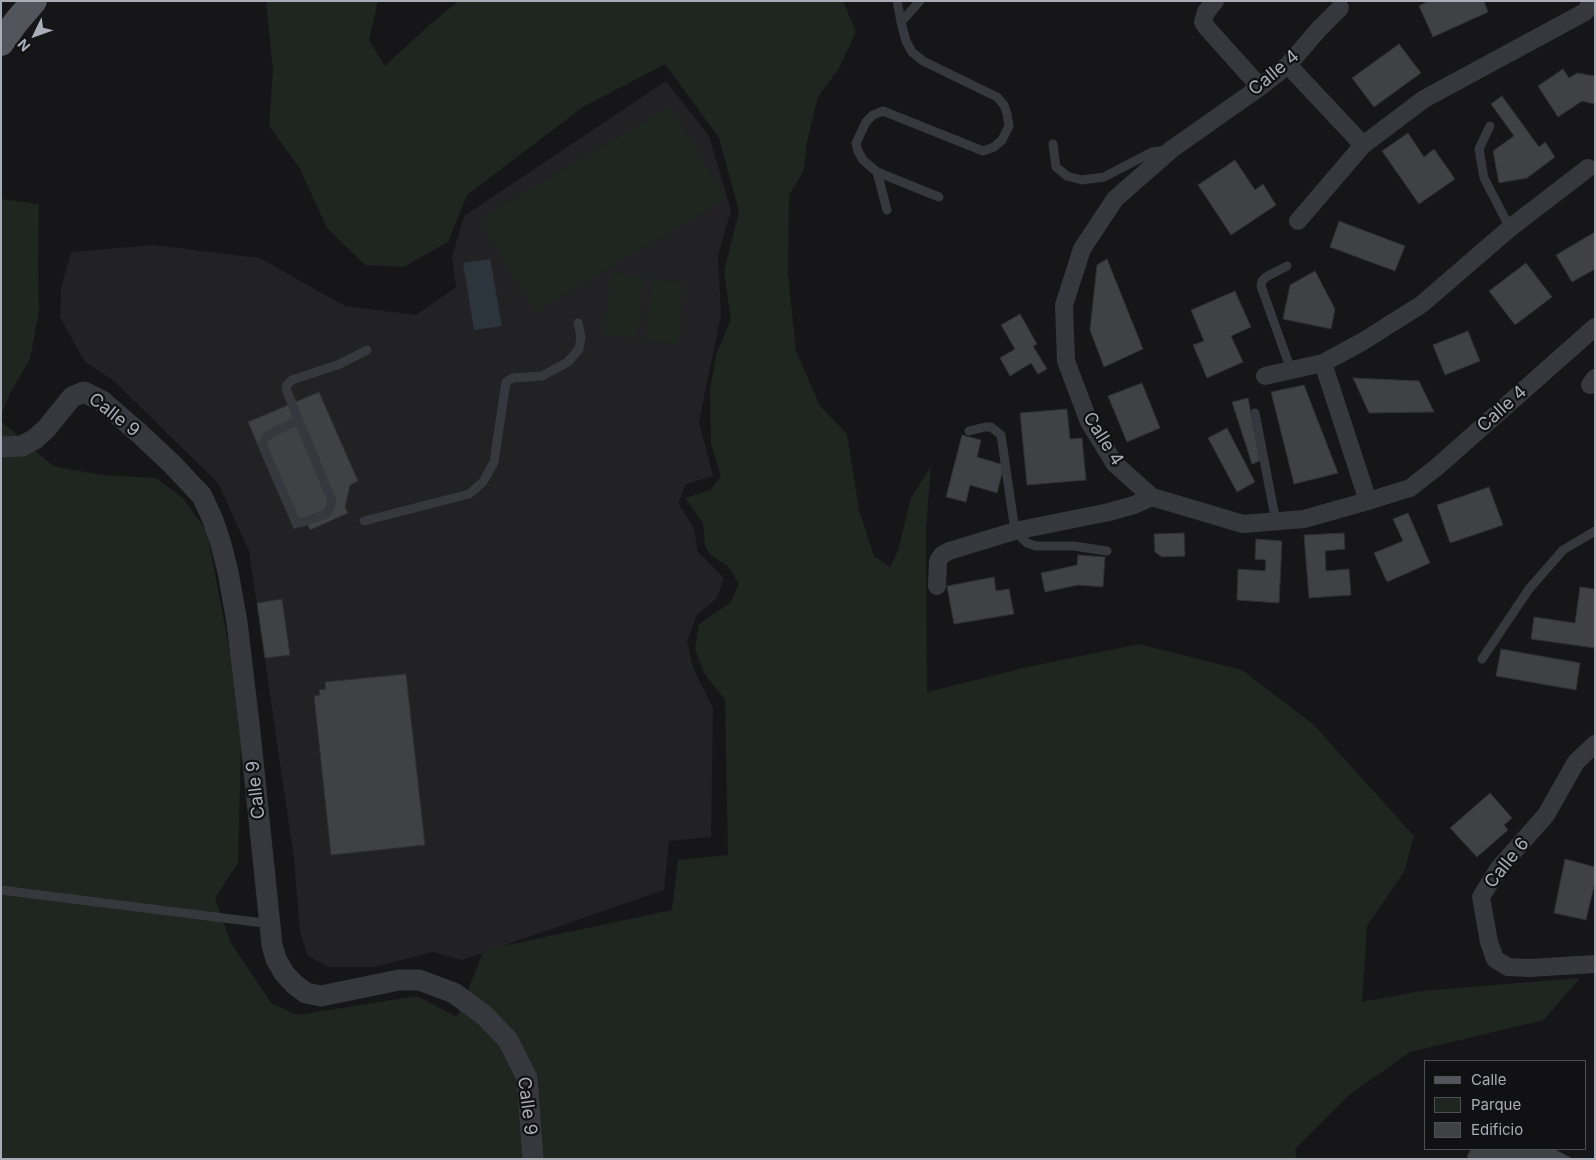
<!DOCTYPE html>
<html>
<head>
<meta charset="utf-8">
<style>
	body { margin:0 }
	#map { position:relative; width:1596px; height:1160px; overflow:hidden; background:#161618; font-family:Inter,sans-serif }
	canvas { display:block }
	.frame { position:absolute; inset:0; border:2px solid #a8adb8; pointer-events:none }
	.legend { position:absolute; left:1424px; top:1060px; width:162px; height:90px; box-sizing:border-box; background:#111113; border:1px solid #4d4f55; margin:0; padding:6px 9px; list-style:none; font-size:15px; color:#a8adb8 }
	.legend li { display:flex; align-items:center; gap:10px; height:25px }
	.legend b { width:25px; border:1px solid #4d4f55 }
	.north { position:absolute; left:10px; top:10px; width:50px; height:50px; -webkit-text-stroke:4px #111113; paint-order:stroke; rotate:228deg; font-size:14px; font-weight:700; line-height:20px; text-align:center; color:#a8adb8 }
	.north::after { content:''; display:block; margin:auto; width:18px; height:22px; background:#a8adb8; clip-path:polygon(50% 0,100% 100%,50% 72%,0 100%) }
</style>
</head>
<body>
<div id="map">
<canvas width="1596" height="1160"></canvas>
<div class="frame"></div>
<ul class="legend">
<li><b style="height:6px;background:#53555c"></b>Calle</li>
<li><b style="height:14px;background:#1e261f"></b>Parque</li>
<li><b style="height:14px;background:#404145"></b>Edificio</li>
</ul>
<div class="north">N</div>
</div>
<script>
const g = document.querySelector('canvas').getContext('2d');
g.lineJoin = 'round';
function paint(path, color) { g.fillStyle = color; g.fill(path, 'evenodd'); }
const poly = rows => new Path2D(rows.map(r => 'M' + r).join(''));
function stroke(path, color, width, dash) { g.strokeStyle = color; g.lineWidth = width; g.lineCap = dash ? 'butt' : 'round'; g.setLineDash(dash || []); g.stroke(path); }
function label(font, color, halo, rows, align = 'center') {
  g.font = font + ' Inter,sans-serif'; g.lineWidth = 4.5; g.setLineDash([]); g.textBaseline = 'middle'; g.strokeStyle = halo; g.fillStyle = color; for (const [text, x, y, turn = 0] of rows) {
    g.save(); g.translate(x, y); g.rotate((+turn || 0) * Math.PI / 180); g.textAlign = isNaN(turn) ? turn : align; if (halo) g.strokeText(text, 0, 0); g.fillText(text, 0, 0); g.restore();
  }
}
paint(poly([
	[666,81,709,136,731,210,718,256,721,315,699,422,713,476,686,484,678,503,694,528,698,552,724,578,717,598,697,615,687,641,693,668,713,708,711,837,669,841,664,890,462,960,433,952,374,967,328,967,308,956,300,932,294,859,249,551,218,483,114,381,85,362,60,318,61,288,71,252,153,245,260,258,345,306,416,315,456,287,452,257,464,216]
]), '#222225');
paint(poly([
	[266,1,378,1,369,40,385,66,429,25,459,1,843,1,856,32,839,68,818,97,806,146,804,170,789,195,788,275,796,351,820,406,847,434,859,510,874,556,890,567,898,551,911,498,931,466,926,530,927,692,1032,666,1139,644,1242,670,1313,724,1414,836,1404,872,1367,926,1362,1002,1421,991,1580,978,1544,1020,1410,1052,1349,1095,1295,1149,1297,1159,1,1159,1,421,53,466,102,475,156,478,184,499,207,532,234,673,241,742,238,863,215,898,231,943,272,1004,297,1015,417,996,457,1017,484,950,672,910,678,860,728,855,725,700,704,673,695,649,699,624,730,603,739,584,728,566,712,556,705,547,703,523,685,498,710,490,721,476,711,444,710,389,717,352,731,320,724,271,739,211,719,138,665,64,583,107,467,195,448,242,403,267,365,265,327,228,299,167,269,126,273,70],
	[671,106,726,199,535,312,479,219],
	[1,199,39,204,38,260,39,312,30,359,11,391,1,415],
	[611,273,644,277,637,338,604,335],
	[652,279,684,283,678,344,645,341]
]), '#1e261f');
paint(poly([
	[490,259,502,326,474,330,463,263]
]), '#2c353c');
const building = poly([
	[1428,1,1484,1,1488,12,1433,37,1419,6,1428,1],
	[1399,44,1421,73,1374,107,1352,78,1399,44],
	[1563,69,1569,78,1577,73,1595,76,1595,104,1582,101,1558,117,1538,86,1563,69],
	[1502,96,1539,147,1545,142,1555,157,1527,178,1499,183,1493,151,1514,136,1491,104,1502,96],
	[1408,133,1424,157,1434,149,1455,179,1419,204,1382,151,1408,133],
	[1235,160,1255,190,1263,184,1276,205,1231,235,1198,185,1235,160],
	[1339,221,1405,246,1395,271,1330,247,1339,221],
	[1595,232,1595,269,1572,282,1556,255,1595,232],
	[1107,259,1143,349,1104,367,1090,330,1097,265,1107,259],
	[1526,263,1552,297,1515,325,1489,291,1526,263],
	[1315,271,1335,309,1331,329,1283,319,1290,285,1315,271],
	[1235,291,1251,327,1231,336,1243,362,1207,378,1193,345,1204,341,1191,310,1235,291],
	[1020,314,1037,344,1033,346,1047,369,1038,374,1031,363,1010,376,1000,358,1015,349,1001,325,1020,314],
	[1468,331,1480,361,1445,375,1433,345,1468,331],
	[1353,378,1419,381,1434,412,1369,413,1353,378],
	[1142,383,1160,428,1127,442,1108,396,1142,383],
	[1304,385,1338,473,1294,484,1271,392,1304,385],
	[319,392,358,481,350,485,345,507,348,513,310,530,307,523,294,529,248,422,319,392],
	[1248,398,1260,461,1252,464,1232,402,1248,398],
	[1067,409,1070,439,1082,438,1086,480,1027,485,1020,413,1067,409],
	[1227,428,1255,482,1237,492,1208,438,1227,428],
	[962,435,981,440,977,457,1004,465,997,493,970,485,966,502,946,497,962,435],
	[1489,487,1503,525,1450,543,1437,505,1489,487],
	[1408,513,1430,563,1387,582,1374,553,1403,541,1393,519,1408,513],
	[1184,533,1185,556,1162,557,1155,552,1154,534,1184,533],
	[1344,533,1345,549,1325,551,1326,571,1349,569,1351,595,1309,598,1304,535,1344,533],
	[1256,539,1282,541,1279,603,1237,600,1238,569,1265,571,1266,560,1255,559,1256,539],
	[1078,555,1105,557,1103,587,1078,585,1045,592,1041,573,1077,565,1078,555],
	[994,577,996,591,1009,589,1014,614,954,624,947,586,994,577],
	[1580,587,1595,589,1595,648,1531,639,1534,617,1575,623,1580,587],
	[282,599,290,655,265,658,257,603,282,599],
	[1501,649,1580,663,1576,690,1496,676,1501,649],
	[406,674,425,845,331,855,314,696,320,695,319,690,326,689,325,682,406,674],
	[1490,793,1512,818,1504,825,1508,830,1477,857,1450,828,1490,793],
	[1565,859,1595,867,1595,882,1586,920,1554,913,1565,859],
	[1471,1149,1554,1149,1573,1159,1471,1159,1467,1157,1471,1149]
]);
paint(building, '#404145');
stroke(building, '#303034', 1);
stroke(poly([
	[1329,2,1329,1]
]), '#333438', 18, [18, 9]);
stroke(poly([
	[897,1,901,22,920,1],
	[901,22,906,41,912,52,923,61,997,97,1004,105,1007,114,1009,126,1002,140,994,147,983,151,883,111,873,115,866,122,856,143,858,151,863,160,877,172,939,197],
	[1490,126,1479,149,1484,178,1510,228],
	[1053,144,1056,167,1067,176,1082,180,1104,177,1152,152,1167,150],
	[877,172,887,210],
	[1287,266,1266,277,1262,281,1261,286,1291,370],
	[1255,413,1276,522],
	[298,420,268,435,262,444,296,522,300,523,326,514,330,508,332,501,286,389,287,385,292,380,340,364,367,350],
	[969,431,985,427,991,427,1001,435,1015,531,1027,543,1036,546,1074,546,1107,551],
	[364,521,469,494,483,482,494,462,506,382,513,378,542,376,568,362,579,349,581,337,578,323],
	[1482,659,1529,589,1563,550,1595,531],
	[1,890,271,924]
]), '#37383d', 9);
stroke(poly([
	[1215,1,1206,12,1203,22,1207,28,1260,87],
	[1340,8,1319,29,1288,65,1260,87,1172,149,1115,199,1082,249,1064,305,1066,361,1089,422,1115,464,1152,497,1243,524,1304,519,1368,501,1410,488,1437,467,1595,327],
	[1288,65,1363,145],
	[1298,221,1363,145,1424,99,1585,12,1592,1],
	[1323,363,1368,501],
	[1265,376,1323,363,1362,342,1422,304,1510,228,1588,168],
	[1590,385,1595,378],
	[937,586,938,561,942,555,949,551,1015,531,1109,512,1134,505,1152,497],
	[1595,744,1576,762,1546,815,1499,868,1481,897,1489,942,1495,959,1508,967,1529,968,1595,964]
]), '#37383d', 18);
stroke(poly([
	[1,447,22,446,35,439,46,429,72,397,84,392,102,401,139,433,173,465,202,496,213,520,221,544,228,572,237,622,250,732,272,945,276,959,284,973,294,984,306,993,321,996,399,980,419,980,454,993,484,1015,508,1040,527,1078,533,1159]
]), '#37383d', 21);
stroke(poly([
	[1,43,16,22,34,1]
]), '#53555c', 26);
label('18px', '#a8adb8', '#111113', [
	["Calle 4",1274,73,-40],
	["Calle 4",1502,409,-42],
	["Calle 9",114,415,38],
	["Calle 4",1103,439,58],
	["Calle 9",256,790,-96],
	["Calle 6",1507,863,-51],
	["Calle 9",527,1106,83]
]);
</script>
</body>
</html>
